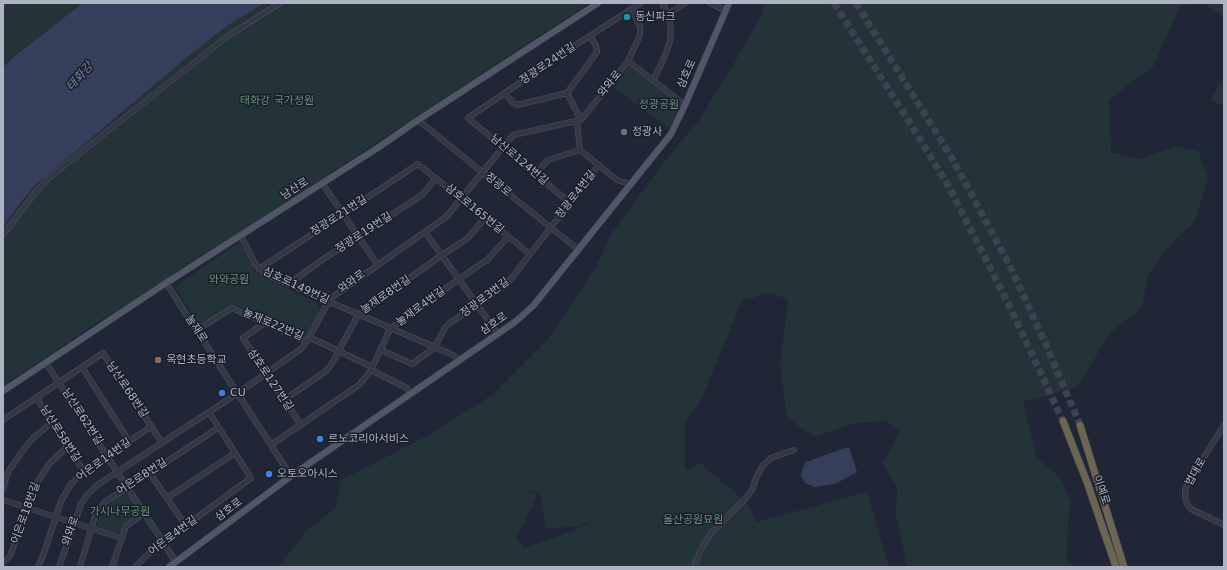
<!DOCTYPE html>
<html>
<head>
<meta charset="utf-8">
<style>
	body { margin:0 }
	#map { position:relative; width:1227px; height:570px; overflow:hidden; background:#202635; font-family:"DejaVu Sans",sans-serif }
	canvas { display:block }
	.frame { position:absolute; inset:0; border:4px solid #aeb3c3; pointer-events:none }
</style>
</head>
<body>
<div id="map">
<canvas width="1227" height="570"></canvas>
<div class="frame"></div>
</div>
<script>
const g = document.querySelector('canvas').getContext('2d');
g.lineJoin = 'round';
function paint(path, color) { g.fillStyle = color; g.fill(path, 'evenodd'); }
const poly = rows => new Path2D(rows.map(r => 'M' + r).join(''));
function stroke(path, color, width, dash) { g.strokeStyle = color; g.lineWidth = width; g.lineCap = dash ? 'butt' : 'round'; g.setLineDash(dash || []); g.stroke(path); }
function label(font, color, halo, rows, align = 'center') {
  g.font = font + ' "DejaVu Sans","Noto Sans KR",sans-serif'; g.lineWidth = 3; g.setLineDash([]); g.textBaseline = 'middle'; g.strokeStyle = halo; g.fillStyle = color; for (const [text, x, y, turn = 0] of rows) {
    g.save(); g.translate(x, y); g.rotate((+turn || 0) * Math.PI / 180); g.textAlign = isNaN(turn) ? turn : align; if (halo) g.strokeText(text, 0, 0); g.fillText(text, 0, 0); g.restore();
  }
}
paint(poly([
	[10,3,83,3,16,55,3,67,3,9],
	[265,3,589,3,327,175,264,218,226,242,197,258,111,315,102,319,36,364,3,385,3,226,32,188,191,54,227,26],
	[765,3,1224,3,1224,16,1202,3,1180,6,1153,67,1109,99,1111,152,1140,159,1175,146,1198,151,1208,178,1195,221,1171,244,1148,275,1142,308,1111,332,1077,387,1023,402,1037,458,1061,478,1071,503,1068,524,1067,559,1075,567,907,567,896,516,897,487,883,463,900,431,887,421,855,423,815,437,787,418,780,366,788,299,768,293,742,301,701,400,685,424,685,471,701,463,748,504,756,522,867,492,889,567,277,567,308,530,336,507,341,480,427,436,492,395,549,338,597,265,610,236,664,162,700,119,740,53,760,18],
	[525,489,540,494,544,514,546,528,574,527,594,520,575,530,524,548,516,539,538,495],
	[629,66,681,105,669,129,613,86],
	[1219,83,1224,87,1224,105,1211,101],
	[240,242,255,271,263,277,317,303,319,309,318,314,308,335,305,335,236,305,232,305,204,324,201,325,198,323,176,288,177,285],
	[124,493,128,493,139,511,138,514,125,523,123,526,121,532,117,534,100,529,97,526,100,513,107,505]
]), '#233337');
paint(poly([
	[83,3,265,3,227,26,191,54,32,188,3,226,3,67,16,55],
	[849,447,857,472,835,484,815,487,805,483,801,476,803,468,806,462,839,450]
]), '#353f5b');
stroke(poly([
	[834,3,913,128,949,187,1008,303,1063,421],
	[856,3,950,155,1010,266,1047,347,1080,425]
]), '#3c4251', 7, [7, 3.5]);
const minor = poly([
	[710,3,726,11],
	[3,4,4,3],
	[668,14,686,3],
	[628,61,685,105],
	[653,81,665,56,670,41,671,29,668,14,662,3],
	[505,93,512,102,517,105,567,93,597,52,596,45,590,36],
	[567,93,581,120],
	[418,120,551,228,579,250],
	[577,121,580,150],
	[535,174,548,160,580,150,617,180,630,184],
	[322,183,377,264],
	[570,203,468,118,574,46,641,3],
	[425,232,498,334],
	[3,235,35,193,50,177,225,38,280,3],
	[241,236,255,264,265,274,453,355,459,360],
	[259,269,418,164,530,254],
	[166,283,291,476],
	[289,284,319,262,422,195,436,178],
	[266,322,243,338,301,425],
	[197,330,232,308,303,340,313,339,372,367],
	[381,350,412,364,434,348,445,328,450,323,507,284,599,165],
	[46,363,176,562],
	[82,367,129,441],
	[371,370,407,388,411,393],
	[36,397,67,447,84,471],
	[284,400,326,371,331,365,358,315,442,255,467,239,485,218],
	[3,420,103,353,162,443],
	[1224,425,1188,483,1185,490,1185,497,1187,504,1191,509,1224,525],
	[271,445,359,385,364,379,371,370,390,329,459,279,487,260,508,237],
	[149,472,186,526],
	[3,489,8,472,21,453,33,438,52,422],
	[167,498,235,453],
	[3,500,121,538],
	[3,563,10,556,36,484,50,463,67,447],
	[38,567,44,553,61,501,71,484,84,471,152,426],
	[59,567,81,504,87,495,96,486,238,393,301,349,308,340,328,302,334,296,446,217,513,135,581,120,628,61,637,42,640,34,640,26,631,9],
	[80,567,96,513,105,502,218,428],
	[112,567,126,526,144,513],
	[135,567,144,558,163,542,251,478,209,412],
	[694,567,701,549,711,533,745,499,752,490,756,478,763,465,771,458,794,450]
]);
const major = poly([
	[3,391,166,283,379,147,418,120,598,3],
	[169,567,291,476,515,322,533,306,671,134,685,105,729,3]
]);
const highway = poly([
	[1063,421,1087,482,1116,567],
	[1080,425,1124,567]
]);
stroke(minor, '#4e5361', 6);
stroke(major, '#3d424f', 7);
stroke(highway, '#3b404d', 8);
stroke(minor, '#343846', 5);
stroke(major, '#515766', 6);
stroke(highway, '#6b6551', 7);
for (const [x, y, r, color] of [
	[627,17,4,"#0f9aa8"],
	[624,132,4,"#6b7280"],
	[158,360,4,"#8d6e63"],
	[222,393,4,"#3f7fe0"],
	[320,439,4,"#3f7fe0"],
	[269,474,4,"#3f7fe0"]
]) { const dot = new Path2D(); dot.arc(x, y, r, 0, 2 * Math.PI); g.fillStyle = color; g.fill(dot); stroke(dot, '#191e2a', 1.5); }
label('11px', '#aeb3c3', '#191e2a', [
	["동신파크",635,17],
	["정광사",632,132],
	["옥현초등학교",166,360],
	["CU",230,393],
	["르노코리아서비스",328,439],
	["오토오아시스",277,474]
], 'left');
label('11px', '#aeb3c3', '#191e2a', [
	["정광로24번길",548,64,-34],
	["삼호로",687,74,-66],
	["와와로",610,84,-51],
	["남산로124번길",519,160,40],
	["정광로",498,185,40],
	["남산로",295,189,-33],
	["정광로4번길",576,195,-52],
	["삼호로165번길",474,209,39],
	["정광로21번길",339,216,-33],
	["정광로19번길",364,233,-33],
	["와와로",352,282,-36],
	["삼호로149번길",296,286,25],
	["눌재로8번길",386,295,-35],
	["정광로3번길",485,298,-37],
	["눌재로4번길",421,307,-36],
	["삼호로",494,324,-35],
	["눌재로22번길",273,325,23],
	["눌재로",196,329,57],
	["삼호로127번길",270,380,56],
	["남산로68번길",127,390,56],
	["남산로62번길",82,417,57],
	["남산로58번길",60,434,57],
	["어은로14번길",104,460,-36],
	["법대로",1196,472,-60],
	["어은로8번길",142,477,-33],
	["이예로",1101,490,71],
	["삼호로",229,510,-37],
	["어은로18번길",26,513,-70],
	["와와로",71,531,-71],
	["어은로4번길",173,536,-37]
]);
label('11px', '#679177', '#191e2a', [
	["태화강 국가정원",277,101],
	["정광공원",659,105],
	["와와공원",229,280],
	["가시나무공원",120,512],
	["울산공원묘원",693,520]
]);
label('italic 12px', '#7786aa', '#191e2a', [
	["태화강",80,77,-48]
]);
</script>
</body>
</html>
